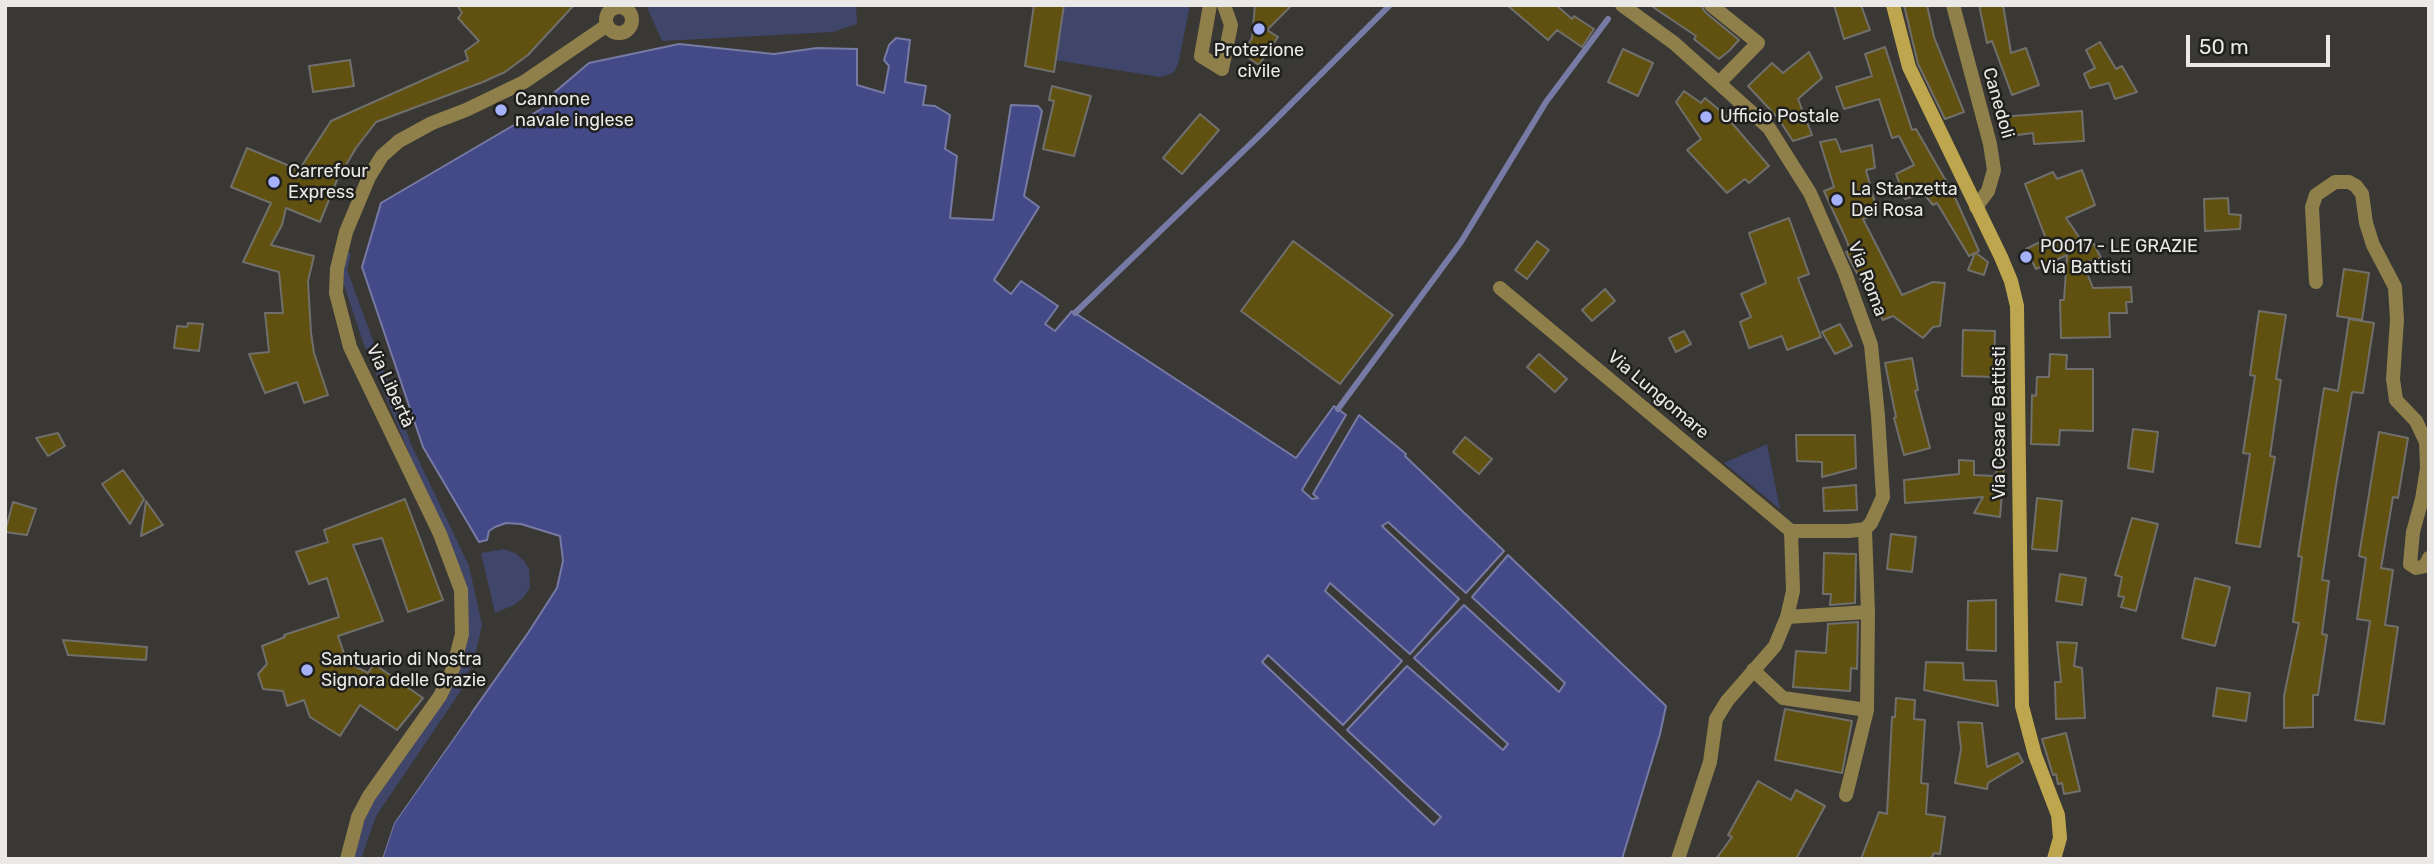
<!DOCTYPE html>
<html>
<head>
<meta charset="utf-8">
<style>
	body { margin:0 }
	#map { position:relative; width:2434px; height:864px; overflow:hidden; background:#393834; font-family:Rubik,sans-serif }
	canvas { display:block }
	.frame { position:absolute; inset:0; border:7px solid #eae9e7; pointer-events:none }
	.scale { position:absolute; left:2186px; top:35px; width:144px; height:32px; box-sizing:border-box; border:4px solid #eae9e7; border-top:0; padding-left:9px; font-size:21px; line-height:24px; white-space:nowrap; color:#eae9e7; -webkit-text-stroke:5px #1f1f1d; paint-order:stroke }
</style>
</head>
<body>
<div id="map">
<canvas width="2434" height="864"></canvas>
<div class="frame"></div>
<div class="scale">50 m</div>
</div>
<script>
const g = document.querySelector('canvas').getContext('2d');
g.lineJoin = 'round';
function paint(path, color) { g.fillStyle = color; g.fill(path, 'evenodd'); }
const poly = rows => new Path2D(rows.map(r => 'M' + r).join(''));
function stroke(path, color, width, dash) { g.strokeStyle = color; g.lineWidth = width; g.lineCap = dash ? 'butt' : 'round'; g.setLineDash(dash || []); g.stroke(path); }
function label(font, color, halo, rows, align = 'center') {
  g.font = font + ' Rubik,sans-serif'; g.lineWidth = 5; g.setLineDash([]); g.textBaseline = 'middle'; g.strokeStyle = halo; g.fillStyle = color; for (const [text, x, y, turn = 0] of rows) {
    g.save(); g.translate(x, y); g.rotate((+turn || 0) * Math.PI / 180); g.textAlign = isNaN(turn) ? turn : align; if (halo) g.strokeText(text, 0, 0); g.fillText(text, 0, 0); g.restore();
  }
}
paint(poly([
	[646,5,856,5,857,24,833,32,662,41],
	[1064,5,1190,5,1178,65,1173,73,1160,77,1055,60],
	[343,252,351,253,347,270,411,444,469,566,482,625,475,656,460,692,376,816,361,859,349,859,360,818,443,698,465,589,363,342,339,270],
	[1767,444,1780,509,1724,463],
	[504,549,515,553,524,561,529,569,530,588,524,597,514,605,495,613,481,553]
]), '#40456a');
const water = poly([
	[896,38,910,40,905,82,926,86,923,105,935,106,950,115,945,149,957,156,950,218,993,220,1011,105,1038,106,1042,111,1024,196,1039,207,994,280,1011,294,1021,281,1058,306,1045,324,1055,331,1072,311,1296,458,1334,406,1346,415,1302,490,1312,499,1318,498,1313,494,1359,415,1406,454,1405,456,1504,551,1466,593,1388,522,1382,526,1459,599,1410,654,1330,583,1325,591,1402,661,1343,725,1268,655,1262,662,1434,825,1441,817,1347,730,1407,666,1503,750,1508,744,1414,658,1464,605,1559,692,1565,683,1472,597,1508,555,1666,706,1660,734,1622,859,382,859,394,823,528,633,557,588,563,561,560,536,521,524,506,523,495,527,489,531,487,540,479,542,423,447,362,267,381,203,543,108,549,97,589,63,679,44,774,54,817,48,857,49,857,85,884,93,889,66,884,60,889,45,896,38]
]);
paint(water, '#444a88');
stroke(water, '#767aa4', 2);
paint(poly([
	[468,711,471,713,394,823,382,859,379,859,391,822]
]), '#393834');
stroke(poly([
	[1075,313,1262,133,1390,5],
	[1338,409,1461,242,1546,102,1608,19]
]), '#767aa4', 6);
const building = poly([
	[457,5,574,5,528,55,505,72,483,82,376,122,356,148,337,180,320,222,286,208,282,225,271,245,314,256,308,281,311,333,314,353,328,395,304,403,297,382,265,393,249,354,269,352,265,313,283,313,279,272,243,262,271,203,231,187,247,148,299,170,331,121,468,60,465,51,479,41,458,18,462,13,457,5],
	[1034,5,1064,5,1054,72,1025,66,1034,5],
	[1255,5,1292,5,1267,30,1278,37,1259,65,1242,54,1252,38,1255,5],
	[1507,5,1556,5,1572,19,1574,16,1594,29,1582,47,1557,30,1548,40,1507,5],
	[1650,5,1701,5,1705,12,1739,40,1729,51,1719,59,1694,39,1696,36,1650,5],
	[1834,5,1861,5,1870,30,1844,39,1834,5],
	[1904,5,1927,5,1934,37,1964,112,1945,119,1918,64,1904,5],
	[1979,5,2003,5,2011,53,2026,48,2039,85,2012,95,1992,41,1987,43,1979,5],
	[2100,42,2116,69,2122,66,2137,92,2115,99,2109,83,2090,88,2084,74,2095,68,2086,50,2100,42],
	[1885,47,1912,130,1916,129,1953,193,1979,251,1976,253,1988,262,1984,275,1968,270,1975,253,1969,256,1937,203,1933,205,1924,194,1905,199,1896,174,1914,165,1899,136,1892,138,1879,99,1844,109,1836,87,1872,76,1865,54,1885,47],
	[1623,49,1653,63,1638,96,1608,82,1623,49],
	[1809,52,1822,78,1798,99,1812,135,1793,141,1778,118,1748,86,1772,63,1783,73,1809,52],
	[350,60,354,86,313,92,309,66,350,60],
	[1052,86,1091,96,1074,156,1043,149,1054,101,1049,100,1052,86],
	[1684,91,1701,103,1705,98,1724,114,1769,166,1749,183,1745,179,1727,193,1687,150,1701,139,1676,102,1684,91],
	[2082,111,2084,141,2034,144,2033,133,2001,137,1998,117,2082,111],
	[1200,114,1219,130,1182,174,1163,158,1200,114],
	[1836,139,1841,152,1872,145,1875,168,1866,170,1878,214,1863,219,1902,295,1933,282,1945,283,1940,326,1933,327,1923,338,1893,316,1883,320,1851,262,1846,252,1850,250,1846,239,1824,191,1834,187,1820,142,1836,139],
	[2082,170,2095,205,2066,218,2086,247,2094,244,2101,258,2083,263,2093,288,2131,287,2132,302,2126,302,2127,313,2109,313,2110,337,2061,338,2060,300,2064,300,2067,255,2036,269,2026,249,2046,239,2025,184,2053,172,2057,179,2082,170],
	[2228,198,2229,214,2241,215,2240,229,2205,231,2204,199,2228,198],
	[1789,218,1809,274,1798,278,1821,337,1787,350,1782,336,1749,348,1740,322,1751,317,1741,294,1766,283,1749,233,1789,218],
	[1293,241,1393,315,1340,384,1241,311,1293,241],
	[1537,241,1549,250,1527,279,1515,270,1537,241],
	[2344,269,2369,273,2362,320,2337,316,2344,269],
	[1605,289,1615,301,1592,321,1582,310,1605,289],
	[2259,311,2286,315,2276,379,2281,380,2270,456,2275,457,2260,547,2236,543,2250,454,2243,453,2255,376,2250,375,2259,311],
	[2349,319,2374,323,2363,393,2352,392,2336,485,2322,580,2329,581,2322,634,2327,635,2318,695,2313,695,2313,727,2284,728,2284,696,2299,623,2293,622,2302,557,2298,556,2324,388,2338,391,2349,319],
	[188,323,203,324,199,351,174,348,177,326,187,327,188,323],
	[1840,324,1852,346,1835,354,1822,332,1840,324],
	[1963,330,1995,331,1994,377,1962,376,1963,330],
	[1684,331,1691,344,1676,352,1669,338,1684,331],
	[1539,354,1567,379,1555,392,1527,367,1539,354],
	[2050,354,2067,355,2066,369,2093,369,2093,431,2060,430,2059,445,2031,444,2032,395,2036,396,2037,377,2049,377,2050,354],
	[1912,358,1918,390,1915,391,1930,448,1904,455,1894,418,1896,417,1885,363,1912,358],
	[2133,429,2158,432,2153,472,2128,468,2133,429],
	[2379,432,2408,438,2398,498,2393,497,2381,568,2393,570,2385,625,2398,627,2384,724,2355,720,2370,621,2357,619,2366,558,2359,556,2379,432],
	[58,433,65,446,48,456,36,438,58,433],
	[1796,435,1855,435,1856,468,1822,477,1822,462,1797,461,1796,435],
	[1465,437,1492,459,1479,474,1453,452,1465,437],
	[2005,456,2000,517,1974,513,1983,497,1905,503,1904,480,1959,474,1959,460,1974,461,1974,475,1994,476,2005,456],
	[123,470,144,499,130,524,102,484,123,470],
	[1856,485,1857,510,1824,511,1823,488,1856,485],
	[2037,498,2062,501,2057,551,2032,549,2037,498],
	[405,499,443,600,408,612,382,538,353,545,383,621,338,636,347,662,368,673,374,664,423,698,397,730,360,705,340,736,310,717,304,700,287,706,283,691,263,689,258,674,267,664,262,646,285,637,284,635,339,617,327,578,309,584,296,552,328,542,324,530,405,499],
	[146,501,163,525,141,536,146,501],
	[13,502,36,509,27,535,5,532,13,502],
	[2132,518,2158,524,2136,611,2121,607,2124,597,2118,596,2122,577,2115,575,2132,518],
	[1891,534,1916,537,1912,572,1887,569,1891,534],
	[1824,553,1856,554,1855,603,1830,605,1831,594,1823,594,1824,553],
	[2060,574,2086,578,2082,605,2056,601,2060,574],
	[2195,578,2230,587,2215,646,2182,638,2195,578],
	[1996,600,1996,651,1967,650,1968,601,1996,600],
	[1858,622,1857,669,1851,668,1850,691,1793,687,1796,651,1826,653,1828,624,1858,622],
	[63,640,147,647,146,660,68,655,63,640],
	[2057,642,2077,643,2074,666,2082,668,2085,718,2056,719,2055,682,2061,682,2057,642],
	[1926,662,1963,663,1964,680,1996,681,1998,706,1924,690,1926,662],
	[2217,688,2250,693,2246,721,2213,716,2217,688],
	[1896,698,1915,700,1914,719,1925,720,1921,783,1928,784,1926,814,1945,817,1940,854,1934,853,1931,859,1861,859,1879,812,1887,814,1892,717,1895,717,1896,698],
	[1785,709,1852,721,1842,773,1775,760,1785,709],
	[1958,722,1982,723,1987,767,2018,753,2023,762,1988,783,1987,789,1955,783,1961,749,1958,722],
	[2066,733,2080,791,2064,794,2062,783,2058,784,2056,774,2053,775,2042,739,2066,733],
	[1758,781,1791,800,1796,790,1825,806,1796,859,1716,859,1732,837,1728,835,1758,781]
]);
paint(building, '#615111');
stroke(building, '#706f6b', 2);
stroke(poly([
	[1210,5,1201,56,1222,69,1231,25,1224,5],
	[1711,5,1758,43,1719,83],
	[1953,5,1990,144,1994,170,1988,191,1976,207],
	'606 20a13 13 0 1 1 26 0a13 13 0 1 1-26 0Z',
	[2316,282,2312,207,2316,195,2335,182,2349,182,2356,186,2362,194,2366,223,2373,245,2395,287,2397,320,2393,379,2396,400,2416,421,2426,442,2427,468,2422,499,2413,532,2410,564,2416,568,2421,567,2425,566,2429,558],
	[1500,288,1791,531,1849,531,1865,529,1871,523,1883,497,1878,416,1871,345,1845,273,1810,193,1769,128,1674,43,1622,5],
	[1787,617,1868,612],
	[1753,670,1783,698,1867,710],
	[1846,795,1867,710,1868,612,1865,529],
	[347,859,358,817,369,796,440,696,453,669,462,634,461,590,440,534,350,347,336,293,337,269,346,232,369,177,382,156,399,141,432,123,466,110,524,82,606,26],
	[1678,859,1710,762,1716,719,1727,701,1775,646,1787,617,1793,591,1791,531]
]), '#8e7f4b', 14);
stroke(poly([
	[1893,5,1909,67,2001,257,2011,281,2017,306,2022,706,2035,755,2058,815,2060,838,2054,859]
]), '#bea64f', 14);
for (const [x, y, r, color] of [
	[1259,29,7,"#a6b1fc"],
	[501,110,7,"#a6b1fc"],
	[1706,117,7,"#a6b1fc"],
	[274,182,7,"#a6b1fc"],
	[1837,200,7,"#a6b1fc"],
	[2026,257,7,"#a6b1fc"],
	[307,670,7,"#a6b1fc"]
]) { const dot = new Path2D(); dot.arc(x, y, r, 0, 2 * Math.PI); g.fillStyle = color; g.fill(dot); stroke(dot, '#1f1f1d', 2.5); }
label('18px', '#eae9e7', '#1f1f1d', [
	["Protezione",1259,51,"center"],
	["civile",1259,72,"center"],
	["Cannone",515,100],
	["navale inglese",515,121],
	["Ufficio Postale",1720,117],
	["Carrefour",288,172],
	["Express",288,193],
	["La Stanzetta",1851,190],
	["Dei Rosa",1851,211],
	["PO017 - LE GRAZIE",2040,247],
	["Via Battisti",2040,268],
	["Santuario di Nostra",321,660],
	["Signora delle Grazie",321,681]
], 'left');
label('18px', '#eae9e7', '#1f1f1d', [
	["Canedoli",1998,103,74],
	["Via Roma",1867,279,69],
	["Via Libertà",390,386,65],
	["Via Lungomare",1658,395,40],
	["Via Cesare Battisti",2000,423,-90]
]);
</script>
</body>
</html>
